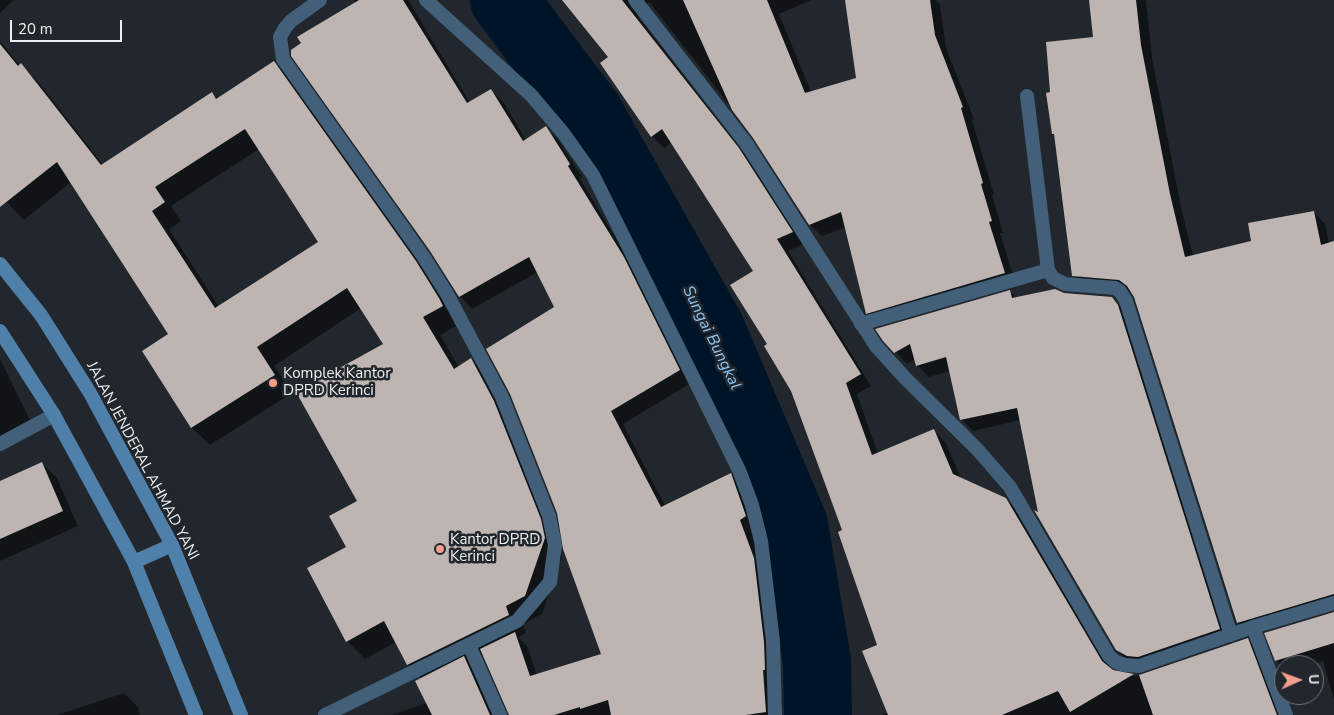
<!DOCTYPE html>
<html>
<head>
<meta charset="utf-8">
<style>
	body { margin:0 }
	#map { position:relative; width:1334px; height:715px; overflow:hidden; background:#21272c; font-family:"Nunito Sans",sans-serif }
	canvas { display:block }
	.north { position:absolute; left:1274px; top:655px; width:50px; height:50px; box-sizing:border-box; background:#21272c; border:1px solid #72777c; border-radius:50%; rotate:88deg; font-size:14px; font-weight:700; line-height:20px; text-align:center; color:#eceff3 }
	.north::after { content:''; display:block; margin:auto; width:18px; height:22px; background:#f49d8b; clip-path:polygon(50% 0,100% 100%,50% 72%,0 100%) }
	.scale { position:absolute; left:10px; top:20px; width:112px; height:22px; box-sizing:border-box; border:2px solid #eceff3; border-top:0; padding-left:6px; font-size:15px; line-height:18px; white-space:nowrap; color:#eceff3; -webkit-text-stroke:4px #21272c; paint-order:stroke }
</style>
</head>
<body>
<div id="map">
<canvas width="1334" height="715"></canvas>
<div class="north">U</div>
<div class="scale">20 m</div>
</div>
<script>
const g = document.querySelector('canvas').getContext('2d');
g.lineJoin = 'round';
function paint(path, color) { g.fillStyle = color; g.fill(path, 'evenodd'); }
const poly = rows => new Path2D(rows.map(r => 'M' + r).join(''));
function stroke(path, color, width, dash) { g.strokeStyle = color; g.lineWidth = width; g.lineCap = dash ? 'butt' : 'round'; g.setLineDash(dash || []); g.stroke(path); }
function label(font, color, halo, rows, align = 'center') {
  g.font = font + ' "Nunito Sans",sans-serif'; g.lineWidth = 5; g.setLineDash([]); g.textBaseline = 'middle'; g.strokeStyle = halo; g.fillStyle = color; for (const [text, x, y, turn = 0] of rows) {
    g.save(); g.translate(x, y); g.rotate((+turn || 0) * Math.PI / 180); g.textAlign = isNaN(turn) ? turn : align; if (halo) g.strokeText(text, 0, 0); g.fillText(text, 0, 0); g.restore();
  }
}
paint(poly([
	[0,0,14,0,0,13],
	[354,0,408,0,470,103,491,90,504,103,526,140,546,128,559,141,582,177,580,179,636,272,691,383,623,424,665,506,730,474,743,487,758,529,752,532,766,572,778,715,510,715,484,654,468,662,477,671,497,715,391,715,427,703,422,679,408,665,396,642,365,659,347,641,347,547,358,502,385,344,361,308,274,366,292,393,210,445,192,428,143,352,170,334,71,182,24,220,0,195,0,41,20,66,21,65,39,83,103,165,212,94,218,99,274,62,292,80,433,280,460,324,440,335,459,367,471,359,489,377,558,538,562,557,542,614,523,624,526,633,518,637,527,646,537,675,603,654,556,307,538,272,472,309,460,296],
	[259,149,319,242,219,307,169,229,181,221,171,206],
	[563,0,812,0,779,14,811,92,858,79,884,0,935,0,940,4,946,48,974,119,972,120,994,195,992,195,1003,233,1000,233,1016,285,878,325,867,313,846,227,822,236,810,225,754,137,650,3,646,3,637,13,639,18,750,161,803,244,788,251,871,386,857,394,878,454,934,431,946,443,961,479,1005,499,1018,511,1111,670,1124,675,1142,676,1247,639,1259,651,1283,715,882,715,888,713,879,646,843,531,792,390,768,345,755,271,672,142,664,148,652,136,610,58],
	[1090,0,1146,0,1152,58,1181,207,1193,256,1253,242,1314,212,1325,224,1329,244,1334,242,1334,609,1249,634,1238,623,1135,296,1132,292,1086,287,1074,275,1056,136,1053,134,1052,93,1094,39],
	[1010,291,1017,298,1064,294,1113,299,1125,311,1231,641,1129,662,1117,650,1040,515,1021,420,973,431,961,419,950,371,929,377,918,366,916,359,907,364,884,340],
	[0,359,31,422,0,439],
	[42,463,57,478,78,526,0,561,0,482],
	[1334,613,1334,700,1323,661,1311,665,1284,665,1284,668,1276,660],
	[124,693,138,707,140,715,57,715]
]), '#0007');
stroke(poly([
	[504,0,589,113,711,329,794,525,817,661,818,715]
]), '#001427', 68);
paint(poly([
	[359,0,403,0,467,103,491,89,523,141,546,126,570,164,568,166,624,257,680,370,611,411,661,507,731,473,746,516,740,520,754,558,764,642,765,670,763,670,766,712,746,715,611,715,608,700,580,709,580,707,554,715,509,715,480,649,515,632,530,676,601,654,563,549,557,513,510,394,486,349,554,307,529,257,459,297,430,251,291,56,291,50,301,43,297,37],
	[562,0,622,0,739,148,793,232,777,239,861,374,846,383,872,455,934,429,953,474,1006,498,1102,661,1113,670,1134,674,1070,712,1058,691,1002,715,888,715,862,651,877,645,838,532,842,530,791,391,764,346,767,344,730,285,753,271,662,129,651,137,600,63,608,57],
	[683,0,767,0,805,93,856,78,845,0,930,0,935,35,963,107,961,108,983,183,981,184,992,221,989,222,1005,273,866,314,841,212,809,225,753,138,732,110],
	[1089,0,1136,0,1141,45,1170,194,1185,257,1251,241,1248,223,1314,211,1321,245,1334,241,1334,594,1237,623,1134,297,1127,286,1119,280,1072,276,1054,134,1052,134,1046,93,1050,92,1046,42,1093,37],
	[0,44,18,66,21,63,101,165,212,92,216,99,274,61,416,261,439,298,443,306,423,317,454,369,471,358,494,401,541,519,545,538,525,596,506,606,509,615,407,665,384,621,346,642,307,568,346,547,329,516,357,501,296,392,383,344,347,288,257,347,275,375,191,428,142,351,168,334,57,162,0,207],
	[245,129,318,242,215,308,152,211,165,202,155,187],
	[1055,289,1064,293,1112,297,1118,305,1220,629,1138,657,1127,656,1116,650,1034,510,1038,512,1017,408,960,420,946,357,916,366,910,344,894,353,883,341,875,329,1010,290,1012,298],
	[42,462,63,511,0,539,0,481],
	[1334,612,1334,643,1275,661,1264,633],
	[1248,638,1277,715,1153,715,1139,675],
	[464,656,490,715,432,715,415,681]
]), '#beb4b2');
stroke(poly([
	[320,0,291,21,285,28,280,37,283,59,423,256,447,294,502,397,549,516,555,545,550,582,517,621,325,715],
	[426,0,531,95,564,134,593,175,739,470,752,505,761,541,773,641,775,715],
	[635,0,746,143,876,346,905,378,977,449,1010,487,1109,656,1116,662,1125,665,1139,666,1253,627],
	[1027,96,1048,270,1053,278,1065,284,1115,288,1120,291,1126,301,1231,635],
	[861,324,1048,270],
	[0,444,54,415],
	[469,645,500,715],
	[1286,715,1253,627,1334,603]
]), '#42607a', 14);
stroke(poly([
	[0,264,41,315,90,393,172,545,241,715],
	[0,331,54,415,134,562,196,715],
	[134,562,172,545]
]), '#4f80a9', 14);
for (const [x, y, r, color] of [
	[273,383,5,"#f49d8b"],
	[440,549,5,"#f49d8b"]
]) { const dot = new Path2D(); dot.arc(x, y, r, 0, 2 * Math.PI); g.fillStyle = color; g.fill(dot); stroke(dot, '#21272c', 2); }
label('15px', '#eceff3', '#21272c', [
	["Komplek Kantor",283,374],
	["DPRD Kerinci",283,391],
	["Kantor DPRD",450,540],
	["Kerinci",450,557]
], 'left');
label('15px', '#eceff3', '#21272c', [
	["JALAN JENDERAL AHMAD YANI",142,461,62]
]);
label('italic 16px', '#8dc6f7', '#21272c', [
	["Sungai Bungkal",711,338,64]
]);
</script>
</body>
</html>
